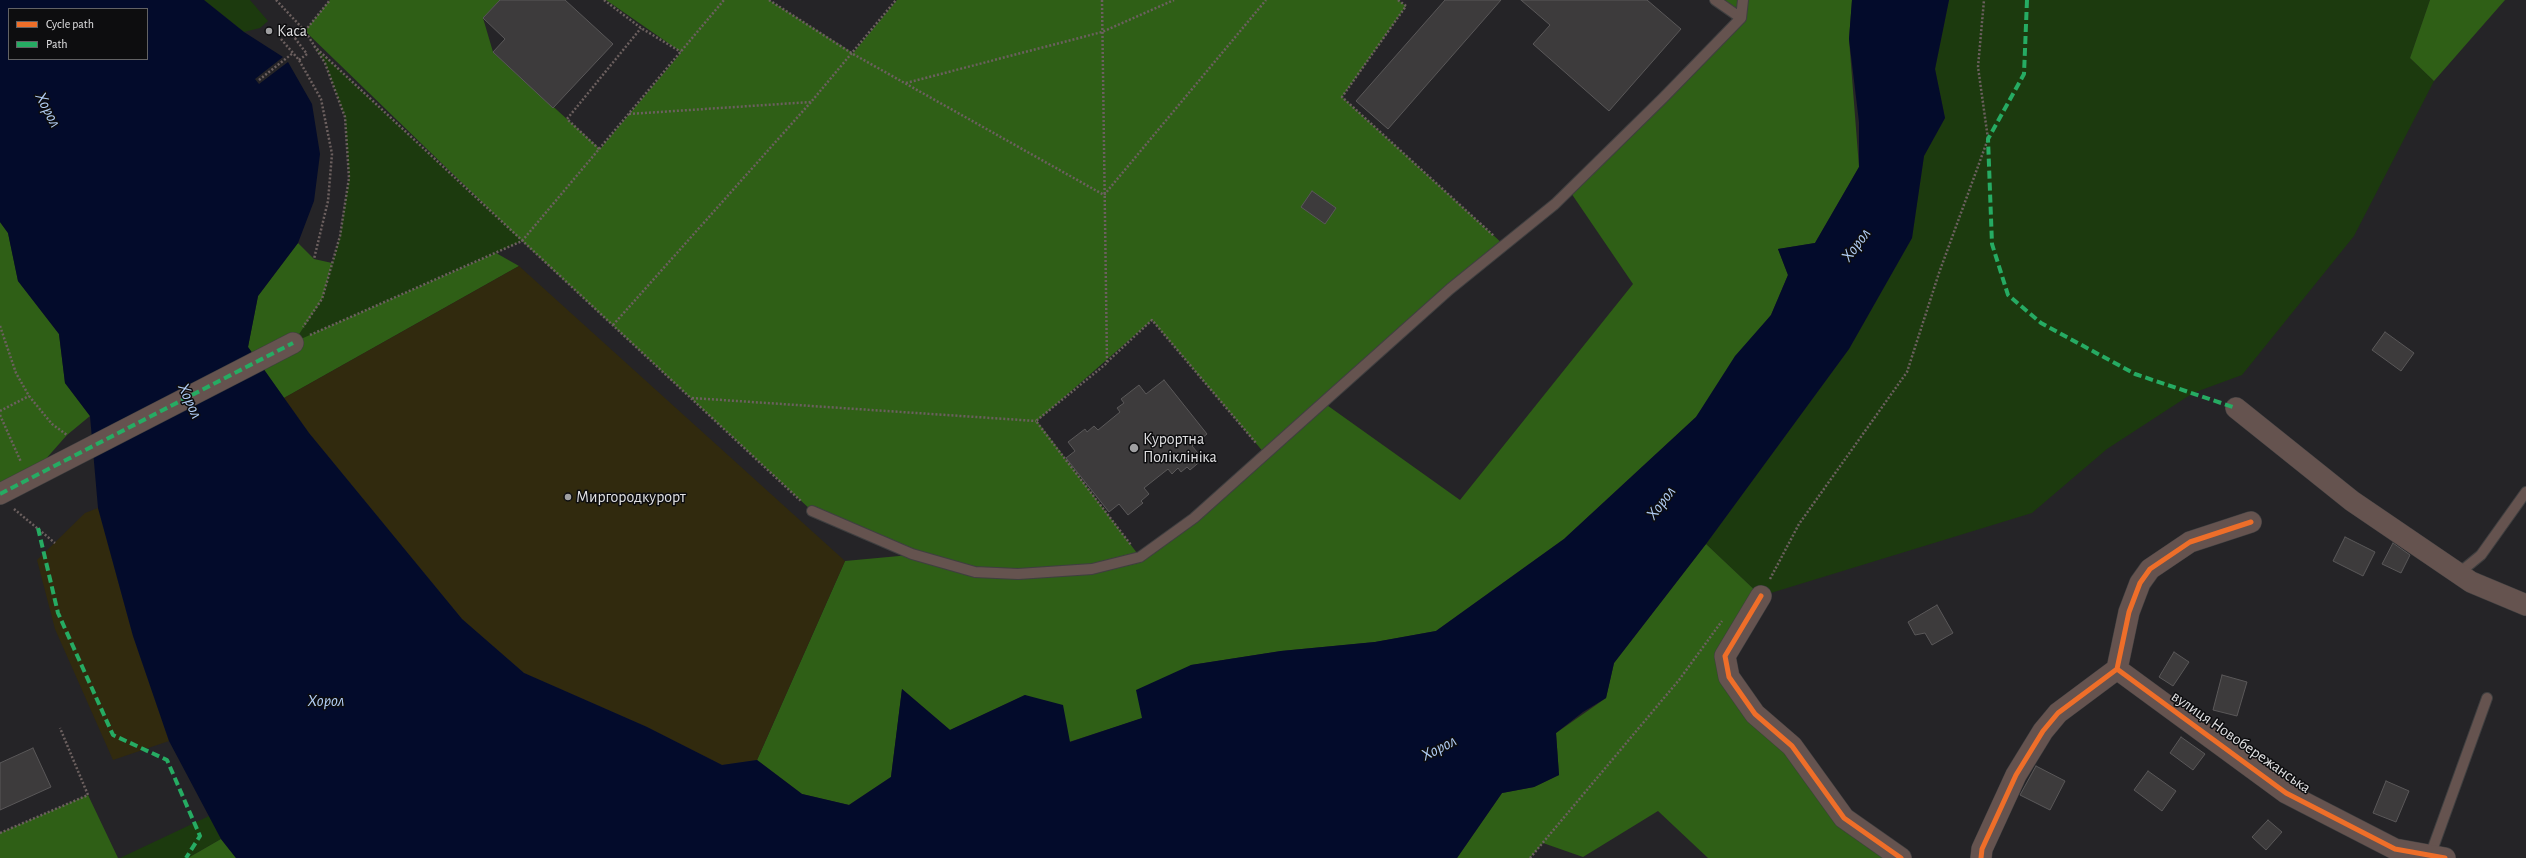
<!DOCTYPE html>
<html>
<head>
<meta charset="utf-8">
<style>
	body { margin:0 }
	#map { position:relative; width:2526px; height:858px; overflow:hidden; background:#252427; font-family:"Alegreya Sans",sans-serif }
	canvas { display:block }
	.legend { position:absolute; left:8px; top:8px; width:140px; height:52px; box-sizing:border-box; background:#0d0d0f; border:1px solid #626264; margin:0; padding:5px 7px; list-style:none; font-size:12px; color:#e1e1e3 }
	.legend li { display:flex; align-items:center; gap:8px; height:20px }
	.legend b { width:20px; border:1px solid #626264 }
</style>
</head>
<body>
<div id="map">
<canvas width="2526" height="858"></canvas>
<ul class="legend">
<li><b style="height:5px;background:#ee6e29"></b>Cycle path</li>
<li><b style="height:5px;background:#26ab63"></b>Path</li>
</ul>
</div>
<script>
const g = document.querySelector('canvas').getContext('2d');
g.lineJoin = 'round';
function paint(path, color) { g.fillStyle = color; g.fill(path, 'evenodd'); }
const poly = rows => new Path2D(rows.map(r => 'M' + r).join(''));
function stroke(path, color, width, dash) { g.strokeStyle = color; g.lineWidth = width; g.lineCap = dash ? 'butt' : 'round'; g.setLineDash(dash || []); g.stroke(path); }
function label(font, color, halo, rows, align = 'center') {
  g.font = font + ' "Alegreya Sans",sans-serif'; g.lineWidth = 3; g.setLineDash([]); g.textBaseline = 'middle'; g.strokeStyle = halo; g.fillStyle = color; for (const [text, x, y, turn = 0] of rows) {
    g.save(); g.translate(x, y); g.rotate((+turn || 0) * Math.PI / 180); g.textAlign = isNaN(turn) ? turn : align; if (halo) g.strokeText(text, 0, 0); g.fillText(text, 0, 0); g.restore();
  }
}
paint(poly([
	[204,0,250,0,268,21,260,28,244,32],
	[1949,0,2430,0,2410,58,2434,81,2354,236,2242,375,2193,393,2107,449,2032,513,1761,596,1706,544,1849,349,1912,238,1924,156,1945,118,1935,69],
	[314,46,522,241,293,343,322,299,340,236,349,178,345,117,325,63],
	[209,816,221,839,188,858,120,858]
]), '#1c3a0e');
paint(poly([
	[330,0,500,0,483,18,493,52,600,149,684,49,681,52,606,0,769,0,853,53,897,0,1398,0,1406,6,1342,97,1504,245,1324,403,1460,500,1633,284,1569,190,1740,18,1715,0,1852,0,1849,39,1859,167,1815,243,1778,249,1788,275,1771,315,1696,417,1564,539,1436,631,1375,642,1281,651,1191,665,1143,718,1069,742,1025,695,950,730,902,689,891,777,849,805,802,794,757,760,845,561,910,555,812,511,522,241,305,31],
	[1152,320,1265,454,1140,557,1037,421],
	[2430,0,2505,0,2434,81,2410,58],
	[0,222,8,233,18,281,59,334,65,383,90,416,67,435,29,478,0,494],
	[298,243,314,259,332,263,322,299,294,342,496,253,519,266,284,398,248,347,258,296],
	[1706,544,1761,596,1725,656,1844,818,1901,858,1708,858,1658,811,1583,857,1543,843,1530,858,1457,858,1502,793,1534,787,1559,775,1556,733,1606,698,1614,663],
	[88,795,118,858,0,858,0,833],
	[221,839,236,858,188,858]
]), '#2f5f16');
paint(poly([
	[519,266,845,561,757,760,722,765,647,727,524,673,462,619,309,433,284,398],
	[98,508,133,636,169,741,113,760,55,629,37,560,85,513]
]), '#312a0e');
paint(poly([
	[0,0,204,0,244,32,283,57,255,79,259,84,288,62,312,104,320,154,314,201,298,243,258,296,248,347,309,433,462,619,524,673,647,727,722,765,757,760,802,794,849,805,891,777,902,689,950,730,1025,695,1063,705,1070,742,1142,718,1136,690,1191,665,1281,651,1375,642,1436,631,1564,539,1696,417,1735,356,1771,315,1788,275,1778,249,1815,243,1859,167,1859,122,1849,39,1852,0,1949,0,1935,69,1945,118,1924,156,1912,238,1849,349,1706,544,1614,663,1606,698,1583,712,1556,733,1559,775,1534,787,1502,793,1457,858,236,858,221,839,169,741,133,636,98,508,90,416,65,383,59,334,18,281,8,233,0,222],
	[9,9,147,9,147,59,9,59]
]), '#030b2b');
const building = poly([
	[500,0,565,0,613,44,553,108,493,52,505,39,483,18,500,0],
	[1445,0,1501,0,1388,129,1356,101,1445,0],
	[1521,0,1647,0,1681,29,1609,111,1533,44,1550,25,1521,0],
	[1312,191,1336,208,1325,224,1301,207,1312,191],
	[2385,332,2414,353,2401,371,2372,350,2385,332],
	[1164,380,1207,434,1192,446,1203,459,1190,470,1187,467,1181,472,1178,468,1172,474,1168,469,1144,488,1149,494,1141,501,1143,503,1128,515,1119,504,1109,512,1066,458,1075,451,1068,442,1085,429,1087,432,1094,426,1098,430,1120,412,1117,408,1124,403,1121,399,1139,385,1146,394,1164,380],
	[2345,537,2375,552,2363,576,2333,561,2345,537],
	[2393,543,2410,555,2401,573,2382,564,2393,543],
	[1937,605,1953,633,1932,645,1925,633,1915,635,1908,622,1937,605],
	[2174,652,2189,662,2173,686,2159,677,2174,652],
	[2222,675,2247,682,2237,716,2213,710,2222,675],
	[2181,737,2205,754,2193,770,2170,753,2181,737],
	[33,748,51,787,0,810,0,763,33,748],
	[2036,766,2065,781,2050,810,2020,795,2036,766],
	[2148,771,2176,791,2162,811,2134,790,2148,771],
	[2386,781,2409,791,2396,822,2373,813,2386,781],
	[2268,820,2282,832,2266,850,2252,837,2268,820]
]);
paint(building, '#3d3b3c');
stroke(building, '#5a5859', 1);
const lane = poly([
	[1715,0,1741,18],
	[812,511,912,554,975,572,1018,574,1092,569,1140,557,1194,518,1450,289,1555,204,1663,98,1741,18,1743,0],
	[2459,573,2481,555,2526,492],
	[2430,856,2487,698]
]);
const street = poly([
	[2236,408,2352,501,2471,582,2526,605],
	[0,494,293,343],
	[1761,596,1725,656,1729,677,1755,714,1792,746,1844,818,1901,858],
	[2117,669,2286,793,2395,849,2445,858],
	[1981,858,1982,849,2016,775,2043,731,2058,713,2117,669,2129,612,2140,583,2150,569,2190,542,2251,522]
]);
stroke(lane, '#3f3f40', 12);
stroke(street, '#3f3f40', 22);
stroke(poly([
	[276,0,305,31,325,63,345,117,349,178,340,236,322,299,303,327],
	[604,0,641,28,681,52],
	[769,0,853,54,1104,195,1266,0],
	[1102,0,1107,363,1036,421,1131,545],
	[1398,0,1406,6,1342,97,1494,236],
	[281,39,299,60,321,99,332,154,328,201,314,259],
	[314,46,802,502],
	[299,60,307,54,294,37,305,31,330,0],
	[259,80,293,53],
	[906,83,1102,32,1174,0],
	[629,114,811,102,896,0],
	[599,149,567,119,641,28],
	[613,325,811,102],
	[0,326,16,373,29,396,52,424,67,435],
	[310,335,522,241,724,0],
	[1107,362,1152,320,1256,443],
	[692,398,1036,421],
	[0,411,29,396],
	[0,415,21,462],
	[14,509,55,543],
	[1770,579,1799,524,1907,372,1939,273,1988,139,1978,67,1984,0],
	[0,833,88,795,60,728],
	[1530,858,1679,680,1722,621]
]), '#6c605f', 2.5, [2, 2]);
stroke(lane, '#65534f', 10);
stroke(street, '#65534f', 21);
stroke(poly([
	[2027,0,2024,74,1988,139,1992,244,2008,295,2041,323,2135,374,2236,408],
	[0,494,293,343],
	[38,528,58,613,113,735,167,760,200,836,186,858]
]), '#26ab63', 4, [8, 4]);
stroke(poly([
	[1761,596,1725,656,1729,677,1755,714,1792,746,1844,818,1901,858],
	[2117,669,2286,793,2395,849,2445,858],
	[1981,858,1982,849,2016,775,2043,731,2058,713,2117,669,2129,612,2140,583,2150,569,2190,542,2251,522]
]), '#ee6e29', 5);
for (const [x, y, r, color] of [
	[269,31,4,"#9f9fa1"],
	[1134,448,5,"#9f9fa1"],
	[568,497,4,"#9f9fa1"]
]) { const dot = new Path2D(); dot.arc(x, y, r, 0, 2 * Math.PI); g.fillStyle = color; g.fill(dot); stroke(dot, '#0d0d0f', 1.5); }
label('16px', '#e1e1e3', '#0d0d0f', [
	["Каса",277,31],
	["Курортна",1143,439],
	["Поліклініка",1143,457],
	["Миргородкурорт",576,497]
], 'left');
label('16px', '#e1e1e3', '#0d0d0f', [
	["вулиця Новобережанська",2241,742,35]
]);
label('italic 17px', '#b1cdf5', '#0d0d0f', [
	["Хорол",48,110,63],
	["Хорол",1856,245,-53],
	["Хорол",190,401,66],
	["Хорол",1661,503,-53],
	["Хорол",326,701],
	["Хорол",1439,748,-27]
]);
</script>
</body>
</html>
